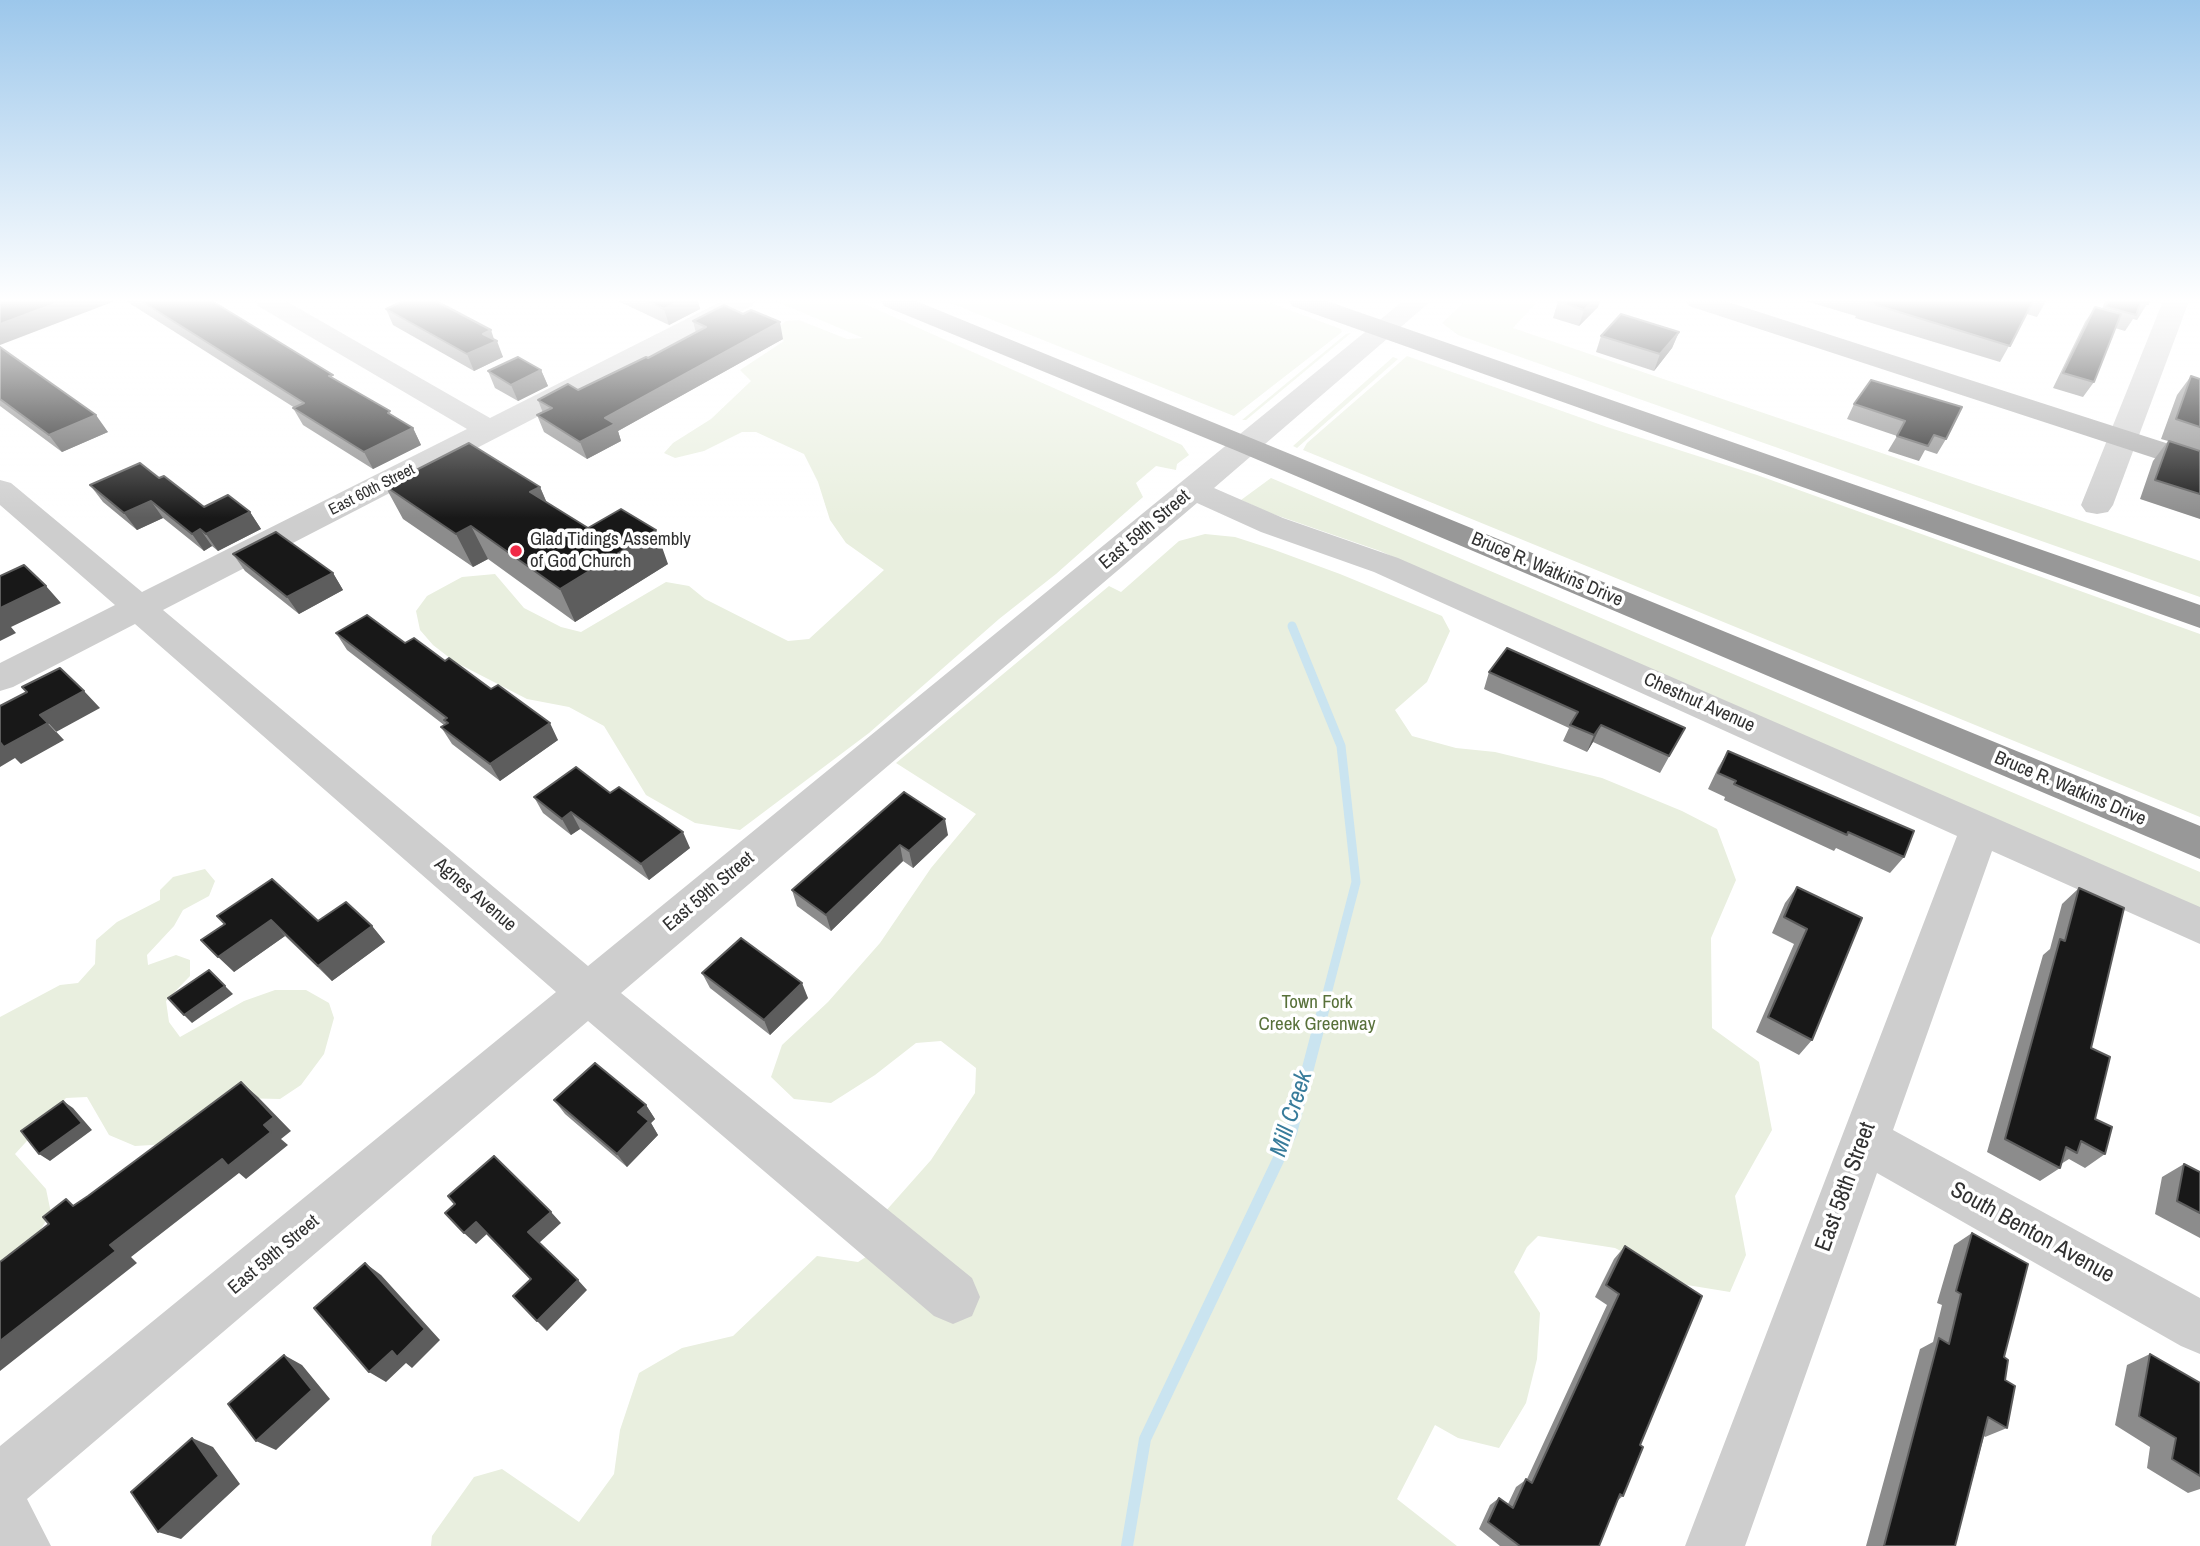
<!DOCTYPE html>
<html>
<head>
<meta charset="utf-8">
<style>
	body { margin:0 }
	canvas { display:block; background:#fff }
</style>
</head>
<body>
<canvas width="2200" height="1546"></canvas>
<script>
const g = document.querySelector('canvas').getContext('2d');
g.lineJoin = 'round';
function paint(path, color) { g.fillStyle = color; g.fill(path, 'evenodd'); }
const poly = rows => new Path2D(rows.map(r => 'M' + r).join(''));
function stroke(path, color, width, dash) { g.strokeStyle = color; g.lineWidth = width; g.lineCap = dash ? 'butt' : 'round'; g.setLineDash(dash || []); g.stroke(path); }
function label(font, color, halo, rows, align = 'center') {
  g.font = font + ' "Archivo Narrow",sans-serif'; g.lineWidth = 7; g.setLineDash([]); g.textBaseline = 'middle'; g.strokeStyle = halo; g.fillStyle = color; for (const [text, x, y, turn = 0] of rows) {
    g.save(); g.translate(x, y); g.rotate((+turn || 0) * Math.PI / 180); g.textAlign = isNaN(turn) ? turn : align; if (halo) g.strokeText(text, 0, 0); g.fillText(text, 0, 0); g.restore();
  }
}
paint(poly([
	[775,301,858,301,1182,445,1189,455,1177,464,1176,470,1156,466,1136,483,1143,497,1056,574,999,619,869,733,740,830,695,823,646,795,604,726,569,707,527,699,455,662,433,645,420,630,416,611,427,596,462,577,495,574,524,608,561,627,581,632,666,582,689,586,705,599,788,641,809,639,884,570,846,543,830,520,818,482,804,454,756,432,742,432,704,451,675,458,664,453,673,443,711,419,751,381,740,370,784,341,774,331,786,321,799,320,847,339,863,338],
	[945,301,1265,301,1341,329,1342,332,1234,416],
	[1465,301,1538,301,1513,328,2200,561,2200,597,1458,335,1442,323],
	[1351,333,1246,420,1242,420,1346,334],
	[1407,356,1607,427,1757,475,2200,634,2200,817,1303,450,1307,443],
	[1393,357,1398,359,1297,448,1293,446],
	[1271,478,2200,872,2200,913,1380,551,1270,513,1241,500],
	[1205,534,1235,537,1272,549,1340,574,1442,616,1450,631,1427,682,1395,710,1412,736,1456,748,1495,752,1602,778,1682,811,1717,829,1736,880,1711,938,1712,1028,1759,1062,1772,1130,1735,1196,1746,1255,1730,1292,1687,1285,1615,1248,1538,1236,1527,1247,1514,1272,1540,1313,1537,1359,1526,1403,1499,1448,1458,1438,1435,1425,1397,1499,1457,1546,431,1546,432,1536,474,1477,502,1469,579,1522,614,1474,620,1430,639,1373,682,1348,733,1336,817,1256,858,1262,905,1232,884,1213,931,1160,975,1093,976,1068,941,1041,916,1043,875,1075,831,1103,794,1099,771,1077,782,1045,828,1002,880,943,931,868,976,814,896,763,1109,586,1121,592,1179,541],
	[205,869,215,881,209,896,183,910,174,926,147,955,148,965,176,955,190,960,190,976,166,1001,169,1022,180,1037,244,1001,275,990,306,990,329,1003,334,1018,324,1054,301,1085,280,1099,236,1098,168,1144,135,1146,109,1135,87,1097,66,1098,15,1154,46,1189,51,1213,31,1245,0,1266,0,1017,60,985,78,983,95,964,96,940,117,922,160,900,160,890,173,877]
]), '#e9efdf');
stroke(poly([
	[1292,626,1341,746,1356,882,1323,1009]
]), '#cae4f0', 9);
stroke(poly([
	[1127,1546,1145,1439,1291,1133,1324,1007]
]), '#cae4f0', 12);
paint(poly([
	[255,301,286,301,490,418,722,301,755,301,752,306,163,610,588,966,1403,301,1431,301,1214,488,1283,518,1398,558,2200,907,2200,944,1992,851,1893,1130,2200,1298,2200,1354,2181,1346,1877,1173,1745,1546,1685,1546,1957,836,1374,572,1261,532,1197,503,621,993,972,1278,980,1297,972,1316,953,1324,934,1316,588,1021,27,1499,51,1546,0,1546,0,1446,556,992,135,624,13,687,0,691,0,663,115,605,0,505,0,480,11,483,142,592,467,429,258,306,255,301],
	[2163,301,2189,301,2113,505,2108,512,2097,514,2086,512,2081,505,2163,301]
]), '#cecece');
paint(poly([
	[1686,301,1725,301,2200,454,2200,473,1689,306,1686,301]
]), '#a9a9a9');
paint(poly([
	[881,301,916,301,2200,826,2200,859,1237,451,884,306,881,301],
	[1289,301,1327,301,2200,605,2200,628,1292,306,1289,301]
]), '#989898');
paint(poly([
	[126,301,212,301,413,428,421,445,373,469,303,425,293,408,295,408],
	[618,301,698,301,700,309,669,325],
	[1558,301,1598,307,1579,326,1553,318],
	[1805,301,2046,301,2037,317,2027,314,2000,362,1855,318,1856,316],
	[2105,301,2149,301,2137,320,2133,319,2125,331,2115,328,2094,382,2083,397,2053,388,2085,322,2095,307,2102,309],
	[386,309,494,340,503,357,474,371,393,325],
	[693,321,783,339,618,431,621,441,587,459,544,432,537,415,543,413,538,400,578,390,648,358,696,333],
	[1679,332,1672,348,1654,371,1596,352,1601,336],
	[0,347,108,432,62,452,0,406],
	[541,370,548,386,518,401,495,388,488,371],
	[2191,376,2200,379,2200,519,2140,499,2153,461,2168,441,2161,439,2177,395],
	[1871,380,1946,439,1937,454,1925,450,1919,461,1888,451,1897,436,1847,419,1854,404],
	[159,478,204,507,250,512,261,529,218,551,212,546,204,551,163,518,137,530,103,502,90,485],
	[385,486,540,487,547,503,588,528,668,564,575,622,488,559,473,567,403,519],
	[233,554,333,573,343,590,299,614,245,571],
	[336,633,405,643,445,661,491,689,558,740,500,781,452,744,441,727,444,725,347,650],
	[1489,672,1685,728,1660,773,1593,742,1587,752,1563,741,1569,728,1484,689],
	[1728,751,1904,857,1890,873,1836,848,1834,851,1724,800,1725,797,1708,789,1718,768],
	[904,792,948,835,913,868,903,861,831,931,797,906,792,890],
	[610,793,690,848,649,880,580,829,571,835,543,813,534,797],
	[1797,887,1862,918,1812,1040,1799,1055,1756,1032,1794,944,1772,933,1785,903],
	[2079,888,2095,1119,2105,1154,2085,1168,2069,1159,2061,1164,2060,1168,2040,1181,1987,1152,2043,955,2050,949,2062,904],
	[318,921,372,926,385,942,332,981,285,936,234,972,225,924],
	[702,973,808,998,770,1035,710,988],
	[554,1100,646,1105,655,1119,651,1123,658,1135,627,1167,565,1114],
	[2184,1164,2200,1172,2200,1238,2155,1214,2162,1177],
	[1972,1233,2004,1357,2007,1428,1985,1437,1984,1436,1955,1546,1866,1546,1920,1349,1933,1342,1942,1305,1937,1303,1954,1245],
	[1625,1246,1640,1445,1623,1496,1618,1500,1599,1546,1500,1546,1479,1529,1490,1505,1499,1498,1508,1504,1516,1487,1527,1479,1607,1305,1595,1297,1614,1259],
	[2150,1354,2200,1383,2200,1489,2188,1493,2147,1468,2150,1447,2115,1425,2127,1365]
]), '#8c8c8c');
paint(poly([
	[62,301,115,301,0,345,0,324],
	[679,301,698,301,700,309,669,325,664,309],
	[1593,301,1600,301,1598,307,1579,326,1584,310],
	[780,322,783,339,618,431,621,441,587,459,580,442,605,418],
	[491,330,495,342,497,341,503,357,474,371,467,354,483,334],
	[1679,332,1672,348,1654,371,1660,354],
	[541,370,548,386,518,401,511,385],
	[96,415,108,432,62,452,49,435],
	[413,428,421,445,373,469,364,452],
	[540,487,554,520,530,492],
	[151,501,163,518,137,530,124,513],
	[250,512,261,529,218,551,206,534],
	[471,526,488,559,473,567,456,534],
	[200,529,212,546,204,551,192,534],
	[656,530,668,564,575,622,560,589],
	[333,573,343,590,299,614,287,597],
	[46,586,61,603,11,627,16,633,0,641,0,608],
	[84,691,100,708,56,732,40,715],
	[48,723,64,740,21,764,15,758,0,767,0,742],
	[550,723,558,740,500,781,490,764],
	[1601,725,1593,742,1587,752,1594,735],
	[571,812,580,829,571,835,562,819],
	[945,819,948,835,913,868,909,851],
	[683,832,690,848,649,880,641,864],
	[900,845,903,861,831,931,826,915],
	[271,920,285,936,234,972,218,957],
	[372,926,385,942,332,981,318,966],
	[209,970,233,994,192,1023,184,1015],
	[802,983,808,998,770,1035,764,1020],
	[241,1082,258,1097,291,1131,281,1139,288,1145,246,1179,239,1173,131,1257,137,1263,0,1371,0,1341,110,1245,264,1125],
	[63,1101,73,1108,92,1130,50,1161,39,1154],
	[646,1105,655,1119,651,1123,658,1135,627,1167,617,1154,638,1112],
	[551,1212,561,1223,539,1243,528,1232],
	[476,1222,488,1233,476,1244,464,1233],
	[365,1263,381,1275,440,1340,412,1368,406,1363,386,1382,369,1372],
	[578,1280,587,1290,547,1331,537,1321],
	[284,1355,302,1365,330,1399,276,1450,256,1441],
	[192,1438,213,1447,240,1484,181,1539,158,1532]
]), '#5d5d5d');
const building = poly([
	[0,301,62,301,0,324,0,301],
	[141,301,212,301,333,375,329,376,390,411,388,413,413,428,364,452,293,408,304,403,141,301],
	[403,301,436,301,491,330,483,334,497,341,467,354,386,309,403,301],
	[648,301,679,301,664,309,648,301],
	[1558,301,1593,301,1584,310,1558,301],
	[1863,301,2033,301,2010,346,1863,301],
	[2108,301,2149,301,2148,304,2141,302,2136,315,2106,307,2108,301],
	[724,305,743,314,751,310,780,322,605,418,615,424,580,442,537,415,552,408,538,400,568,384,578,390,646,357,648,358,706,327,693,321,724,305],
	[2095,307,2121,314,2094,382,2063,373,2095,307],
	[1621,314,1679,332,1660,354,1601,336,1621,314],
	[0,347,96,415,49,435,0,399,0,347],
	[518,357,541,370,511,385,488,371,518,357],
	[2191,376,2200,379,2200,427,2176,419,2191,376],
	[1871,380,1962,407,1946,439,1934,435,1928,446,1897,436,1905,421,1854,404,1871,380],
	[2169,441,2200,451,2200,494,2155,480,2169,441],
	[469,443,540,487,530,492,588,528,621,509,656,530,560,589,471,526,456,534,385,486,469,443],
	[140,463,159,478,164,476,204,507,228,495,250,512,206,534,200,529,192,534,151,501,124,513,90,485,140,463],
	[276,532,333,573,287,597,233,554,276,532],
	[24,565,46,586,0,608,0,576,24,565],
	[367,615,405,643,414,638,445,661,449,658,491,689,498,685,550,723,490,764,441,727,448,723,444,720,447,718,336,633,367,615],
	[1507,648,1685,728,1669,756,1601,725,1594,735,1570,725,1578,712,1489,672,1507,648],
	[60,668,84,691,40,715,48,723,4,747,0,742,0,706,27,692,22,687,60,668],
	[1728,751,1914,831,1904,857,1848,832,1847,835,1734,784,1736,781,1718,773,1728,751],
	[576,767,610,793,619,787,683,832,641,864,571,812,562,819,534,797,576,767],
	[904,792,945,819,909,851,900,845,826,915,792,890,904,792],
	[272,879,318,921,346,902,372,926,318,966,271,920,218,957,201,940,225,924,217,916,272,879],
	[1797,887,1862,918,1812,1040,1768,1017,1807,929,1784,917,1797,887],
	[2079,888,2124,908,2091,1048,2110,1057,2095,1119,2112,1127,2105,1154,2081,1141,2077,1153,2066,1147,2060,1168,2005,1139,2060,939,2065,941,2079,888],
	[741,938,802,983,764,1020,702,973,741,938],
	[209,970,225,986,184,1015,168,998,209,970],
	[595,1063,646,1105,638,1112,649,1121,617,1154,554,1100,595,1063],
	[241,1082,274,1117,264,1125,271,1132,228,1166,222,1159,110,1245,116,1251,0,1341,0,1262,49,1224,43,1217,66,1199,73,1206,88,1196,241,1082],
	[63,1101,82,1123,39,1154,21,1131,63,1101],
	[494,1156,551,1212,528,1232,578,1280,537,1321,513,1296,531,1279,476,1222,464,1233,445,1213,455,1204,448,1196,494,1156],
	[2184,1164,2200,1172,2200,1213,2177,1201,2184,1164],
	[1972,1233,2028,1264,2004,1357,2008,1360,2005,1380,2015,1386,2007,1428,1988,1417,1955,1546,1884,1546,1939,1338,1949,1344,1961,1294,1956,1291,1972,1233],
	[1625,1246,1702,1296,1640,1445,1643,1447,1623,1496,1620,1494,1599,1546,1520,1546,1488,1522,1499,1498,1513,1508,1526,1479,1532,1483,1619,1294,1606,1285,1625,1246],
	[365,1263,425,1329,397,1357,392,1351,369,1372,314,1308,365,1263],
	[2150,1354,2200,1383,2200,1476,2172,1459,2176,1438,2139,1416,2150,1354],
	[284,1355,312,1390,256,1441,228,1404,284,1355],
	[192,1438,219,1476,158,1532,131,1492,192,1438]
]);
paint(building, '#181818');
stroke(building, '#5d5d5d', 2);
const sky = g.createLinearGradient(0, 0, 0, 518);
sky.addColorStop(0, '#9cc7eb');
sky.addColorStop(0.58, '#fff');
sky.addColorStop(1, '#ffffff00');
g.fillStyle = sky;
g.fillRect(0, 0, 2200, 518);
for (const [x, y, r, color] of [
	[516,551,7,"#f22a47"]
]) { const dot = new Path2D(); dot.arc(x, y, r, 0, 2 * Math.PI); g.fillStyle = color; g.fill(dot); stroke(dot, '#fff', 2.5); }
label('16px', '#313131', '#fff', [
	["East 60th Street",372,490,-27]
]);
label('19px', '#313131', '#fff', [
	["East 59th Street",1145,530,-40],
	["Bruce R. Watkins Drive",1547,570,23],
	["Chestnut Avenue",1699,703,24],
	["Bruce R. Watkins Drive",2070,789,23],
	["East 59th Street",709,892,-40],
	["Agnes Avenue",475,895,41],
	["East 59th Street",274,1255,-40]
]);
label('19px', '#313131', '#fff', [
	["Glad Tidings Assembly",530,540],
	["of God Church",530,562]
], 'left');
label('19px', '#58713a', '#fff', [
	["Town Fork",1317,1003],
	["Creek Greenway",1317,1025]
]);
label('23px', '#313131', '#fff', [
	["East 58th Street",1846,1187,-70],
	["South Benton Avenue",2032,1233,29]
]);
label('italic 24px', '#387c9b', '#fff', [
	["Mill Creek",1292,1114,-72]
]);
</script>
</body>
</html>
